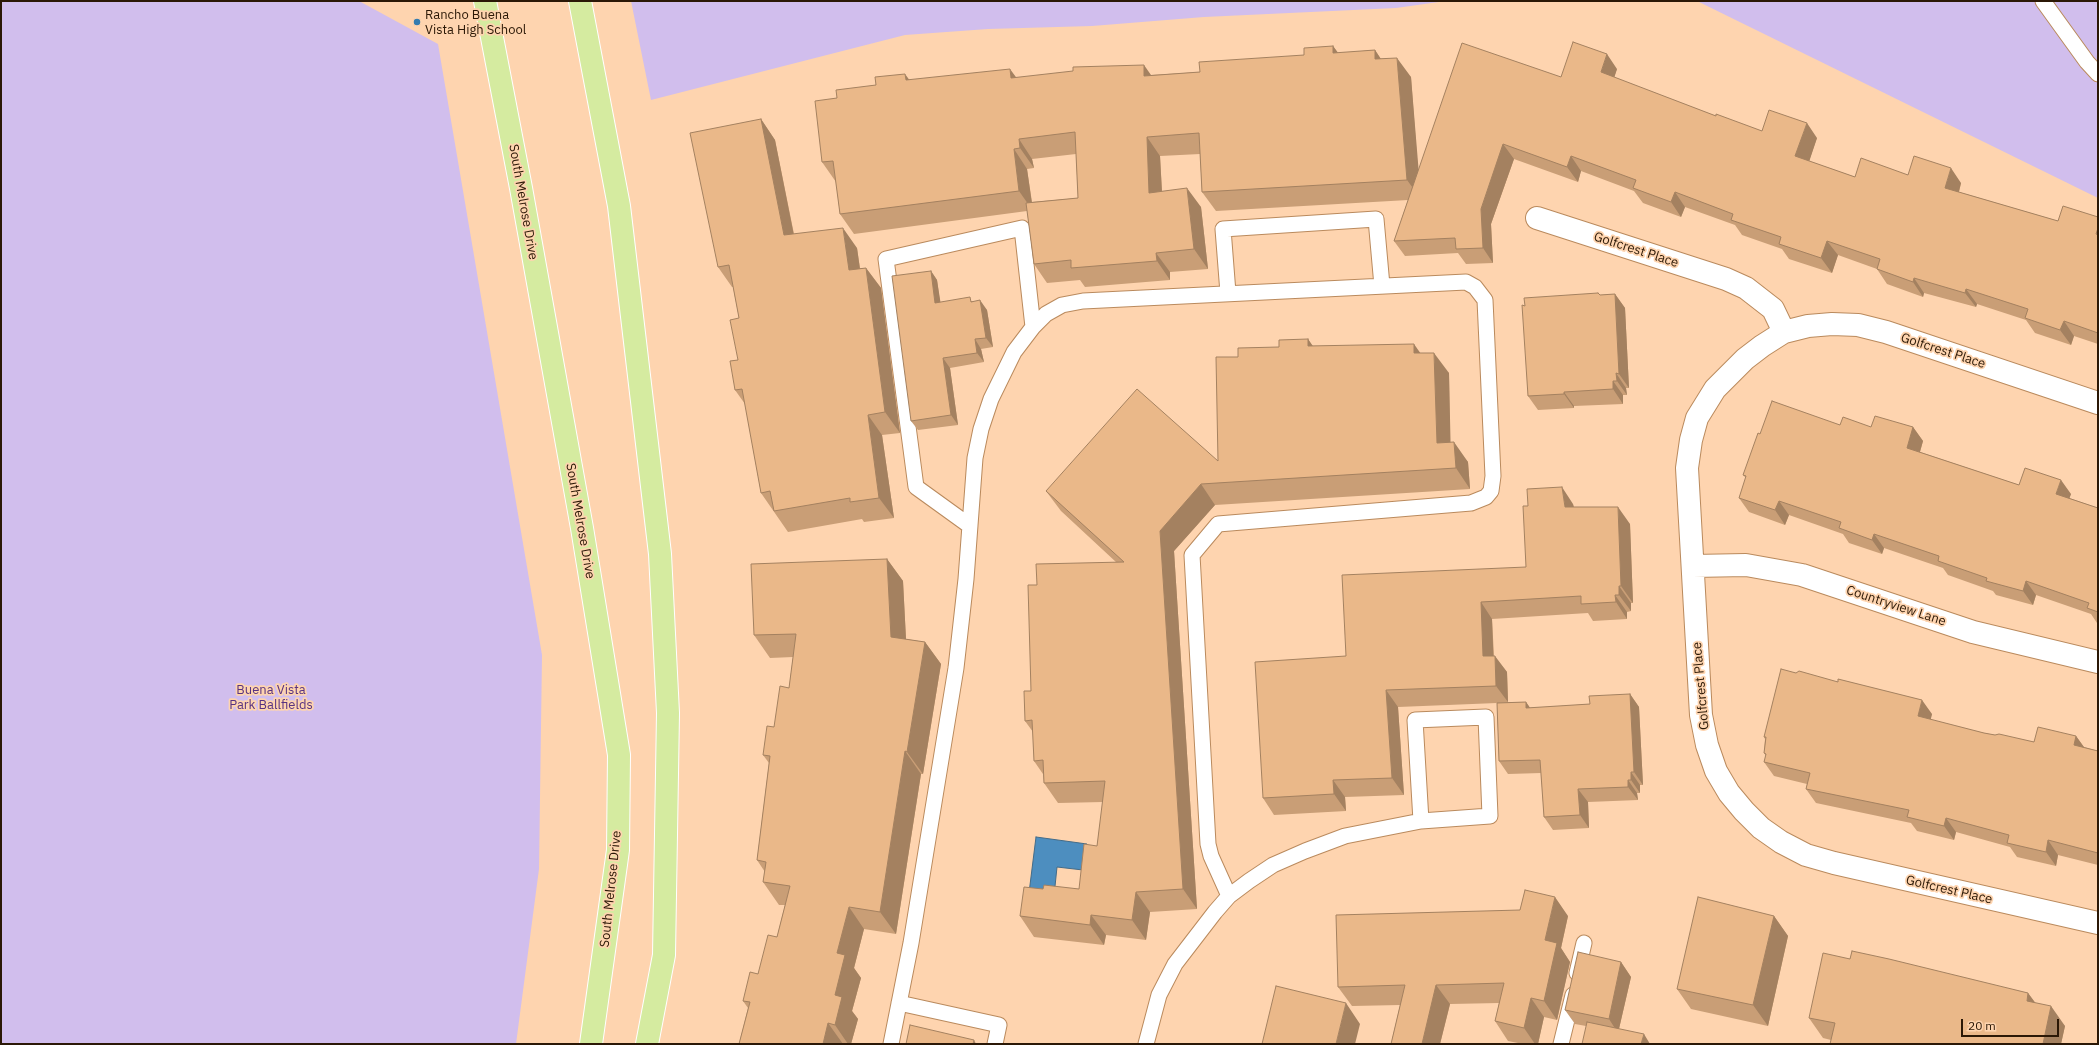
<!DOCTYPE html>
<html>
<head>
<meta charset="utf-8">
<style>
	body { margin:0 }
	#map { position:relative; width:2099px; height:1045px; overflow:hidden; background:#fed4af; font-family:"IBM Plex Sans",sans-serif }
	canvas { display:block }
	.frame { position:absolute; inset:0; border:2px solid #2b1806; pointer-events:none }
	.scale { position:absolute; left:1961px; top:1019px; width:98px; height:18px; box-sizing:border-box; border:2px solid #2b1806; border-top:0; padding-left:5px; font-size:12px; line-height:14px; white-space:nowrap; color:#2b1806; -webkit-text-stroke:3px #fed4af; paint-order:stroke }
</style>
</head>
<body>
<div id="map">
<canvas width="2099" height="1045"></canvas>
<div class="frame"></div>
<div class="scale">20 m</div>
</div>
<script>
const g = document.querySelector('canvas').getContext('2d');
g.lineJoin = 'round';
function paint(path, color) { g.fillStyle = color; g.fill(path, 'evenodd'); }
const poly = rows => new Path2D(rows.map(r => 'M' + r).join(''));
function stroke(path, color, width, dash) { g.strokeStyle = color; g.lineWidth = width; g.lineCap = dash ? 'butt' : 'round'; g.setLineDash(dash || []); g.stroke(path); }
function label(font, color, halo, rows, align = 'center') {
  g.font = font + ' "IBM Plex Sans",sans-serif'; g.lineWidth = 3.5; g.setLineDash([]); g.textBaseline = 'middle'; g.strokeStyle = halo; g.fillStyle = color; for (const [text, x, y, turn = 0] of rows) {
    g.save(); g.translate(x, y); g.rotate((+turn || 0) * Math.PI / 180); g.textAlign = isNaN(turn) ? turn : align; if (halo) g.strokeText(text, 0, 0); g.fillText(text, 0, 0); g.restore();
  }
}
paint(poly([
	[1,1,359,1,438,44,542,655,539,869,516,1044,1,1044],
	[631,1,1446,1,1396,8,1204,17,1092,26,988,29,905,35,651,100],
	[1697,1,2098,1,2098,198]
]), '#d1beed');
const water = poly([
	[1036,837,1087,844,1083,870,1057,867,1054,896,1029,893,1036,837]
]);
paint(water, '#4d8ebf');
stroke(water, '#436b88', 1);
const lane = poly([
	[2043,1,2087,62,2098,74],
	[1228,293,1223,229,1376,219,1382,286],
	[970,526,916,487,886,259,1022,228,1033,327],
	[1577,973,1584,943],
	[899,1003,999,1025,995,1044],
	[891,1044,911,943,956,668,966,579,975,458,981,429,991,399,1014,352,1033,327,1046,314,1062,305,1083,301,1466,282,1475,287,1485,300,1493,476,1491,491,1486,497,1471,503,1218,524,1192,555,1208,844,1211,856,1229,896],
	[1146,1044,1159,995,1175,964,1215,912,1229,896,1249,881,1273,865,1305,851,1345,836,1421,821,1490,816,1486,717,1415,720,1421,821],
	[1561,1044,1573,995]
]);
const street = poly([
	[1537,218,1726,279,1746,288,1773,309,1784,332],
	[2098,403,1886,332,1858,325,1832,324,1808,326,1784,332,1762,346,1745,359,1715,389,1697,418,1691,440,1687,468,1701,715,1707,745,1716,771,1729,793,1744,811,1761,828,1781,842,1806,855,1834,863,2098,923],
	[1693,566,1746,565,1802,575,1973,632,2098,662]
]);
const primary = poly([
	[485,1,521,188,582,528,619,755,618,850,591,1044],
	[580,1,619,206,660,554,668,713,664,955,647,1044]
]);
stroke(lane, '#ba8a5d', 17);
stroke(street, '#ba8a5d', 24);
stroke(primary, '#fff', 24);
stroke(lane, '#fff', 15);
stroke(street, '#fff', 22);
stroke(primary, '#d5eba0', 22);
paint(poly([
	[1333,46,1338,53,1375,50,1381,59,1411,77,1418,171,1561,77,1617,69,1614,78,1716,116,1762,131,1817,138,1809,161,1855,177,1908,175,1961,183,1959,192,2058,221,2098,217,2098,344,2074,336,2071,345,2035,333,2026,320,1977,304,1976,307,1924,293,1923,297,1887,284,1877,269,1838,255,1832,273,1789,259,1782,249,1742,235,1735,225,1685,207,1681,217,1643,203,1634,191,1581,171,1578,182,1514,159,1491,224,1493,263,1466,264,1458,253,1405,256,1394,241,1408,200,1216,211,1202,192,1200,154,1160,156,1162,191,1201,207,1208,269,1170,272,1170,280,1085,287,1080,280,1047,283,1034,264,1027,211,854,234,840,214,836,182,822,162,837,98,909,80,1151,75,1200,72,1304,55],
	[1076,154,1078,198,1032,202,1027,169,1034,168,1032,159],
	[761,119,775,140,794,234,857,248,860,268,866,268,881,288,900,433,882,435,894,518,864,522,862,519,788,532,761,493,745,404,735,390,738,360,739,318,733,287,732,287,718,267],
	[931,271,937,280,940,302,973,301,987,310,993,347,981,349,984,362,950,368,958,425,918,430,911,421],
	[1615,294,1625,308,1629,388,1626,388,1627,395,1623,395,1623,404,1574,406,1574,408,1538,410,1528,396,1525,306,1600,295],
	[1308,339,1312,346,1420,353,1449,373,1450,442,1468,462,1470,489,1215,505,1174,551,1197,909,1150,912,1146,940,1106,935,1104,945,1034,937,1020,916,1043,889,1079,889,1097,846,1103,802,1058,803,1044,783,1043,774,1034,761,1033,732,1025,721,1031,691,1037,585,1116,562,1061,511,1046,491,1218,461,1238,357,1279,347],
	[1871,427,1913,427,1923,441,1920,452,2019,485,2071,494,2069,498,2098,508,2098,623,2097,623,2091,614,2036,595,2033,605,1996,595,1993,591,1948,575,1943,568,1884,548,1882,554,1849,543,1843,534,1789,515,1785,525,1749,512,1739,498,1746,478,1743,475,1760,434],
	[1573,504,1574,507,1630,524,1633,603,1631,603,1631,611,1627,612,1627,619,1593,621,1588,613,1492,619,1494,656,1507,672,1508,702,1526,702,1530,708,1590,704,1630,694,1639,707,1643,785,1640,785,1640,793,1637,793,1638,800,1588,802,1589,828,1553,830,1544,817,1541,773,1508,774,1499,761,1497,703,1398,707,1404,795,1345,797,1346,811,1274,815,1263,798,1346,656,1526,567],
	[887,559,903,581,906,639,925,642,941,664,923,774,921,774,896,934,864,929,854,968,861,978,852,1011,858,1019,851,1044,739,1044,748,1008,743,1001,758,974,777,937,785,905,779,905,763,882,765,872,757,860,769,763,763,755,789,688,793,657,770,658,754,635],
	[1796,673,1932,714,1930,720,1984,733,2034,742,2076,736,2084,747,2098,751,2098,865,2058,855,2056,866,2017,857,2010,847,1956,832,1954,840,1917,831,1911,823,1816,803,1806,789,1807,784,1774,776,1764,762,1766,756,1764,753,1765,739,1764,737],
	[1568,916,1561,948,1570,962,1557,1020,1544,1017,1538,1044,1523,1044,1508,1041,1495,1021,1499,1003,1450,1004,1440,1044,1391,1044,1400,1005,1352,1006,1338,987],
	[1774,916,1788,936,1768,1026,1691,1009,1677,989],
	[1850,959,2028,993,2035,1003,2065,1026,2061,1044,1830,1044,1831,1040,1823,1038,1809,1018],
	[1621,962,1631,977,1619,1029,1586,1026,1575,1024,1565,1010]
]), '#c99e76');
paint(poly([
	[1333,46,1347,65,1333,53],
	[1375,50,1388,70,1375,59],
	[1607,54,1617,69,1611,87,1601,72],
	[1397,58,1411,77,1421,199,1407,180],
	[1144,65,1158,85,1144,76],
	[1010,69,1024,88,1011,78],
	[905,74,919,93,906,80],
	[761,119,775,140,798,256,784,235],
	[1807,123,1817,138,1806,171,1795,156],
	[1147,137,1160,156,1163,212,1149,193],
	[1019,139,1032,159,1034,168,1020,148],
	[1503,144,1514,159,1491,224,1493,263,1483,248,1481,209],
	[1014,149,1027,169,1033,211,1019,191],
	[1571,156,1581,171,1578,182,1567,167],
	[1951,168,1961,183,1956,203,1945,188],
	[1187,188,1201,207,1208,269,1194,249],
	[1675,192,1685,207,1681,217,1671,202],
	[843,228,857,248,863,291,849,270],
	[1827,241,1838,255,1832,273,1821,258],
	[1156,253,1170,272,1170,280,1157,261],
	[866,268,881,288,900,433,885,412],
	[931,271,937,280,942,312,935,303],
	[1914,278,1924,293,1923,297,1913,282],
	[1966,289,1977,304,1976,307,1965,293],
	[1615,294,1625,308,1629,388,1619,374],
	[980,300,987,310,993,347,986,338],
	[2064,321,2074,336,2071,345,2060,330],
	[975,339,981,349,984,362,977,353],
	[1308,339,1322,359,1308,346],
	[1414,344,1428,364,1414,353],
	[1434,353,1449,373,1451,463,1437,443],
	[943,358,950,368,958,425,951,415],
	[1616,373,1626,388,1627,395,1617,381],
	[1613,381,1623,395,1623,404,1613,389],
	[1564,392,1574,406,1574,408,1564,394],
	[868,415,882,435,894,518,879,498],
	[1913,427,1923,441,1917,462,1907,448],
	[1454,442,1468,462,1470,489,1456,468],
	[2061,480,2071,494,2066,508,2056,494],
	[1201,484,1215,505,1174,551,1197,909,1183,889,1160,531],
	[1562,487,1573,504,1577,524,1565,507],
	[1779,501,1789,515,1785,525,1775,510],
	[1618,507,1630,524,1633,603,1621,586],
	[1874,534,1884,548,1882,554,1872,540],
	[887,559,903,581,907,659,891,637],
	[2026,581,2036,595,2033,605,2023,591],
	[1619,586,1631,603,1631,611,1619,595],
	[1615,595,1627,612,1627,619,1616,602],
	[1481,602,1492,619,1494,673,1483,656],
	[925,642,941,664,923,774,907,752],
	[1495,656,1507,672,1508,702,1496,686],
	[1386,690,1398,707,1404,795,1392,778],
	[1630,694,1639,707,1643,785,1634,772],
	[1922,700,1932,714,1928,731,1918,716],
	[1526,702,1535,715,1526,708],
	[2076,736,2086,750,2074,745],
	[905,751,921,774,896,934,880,912],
	[1631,772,1640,785,1640,793,1631,780],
	[1333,780,1345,797,1346,811,1334,794],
	[1628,780,1637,793,1638,800,1628,787],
	[1578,789,1588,802,1589,828,1580,815],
	[1946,818,1956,832,1954,840,1944,826],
	[2048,840,2058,855,2056,866,2046,852],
	[1136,892,1150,912,1146,940,1132,920],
	[1555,897,1568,916,1561,948,1570,962,1557,1020,1544,1001,1545,940],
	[849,907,864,929,854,968,861,978,852,1011,858,1019,851,1044,848,1044,835,1025,835,995,837,953],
	[1091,915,1106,935,1104,945,1090,925],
	[1774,916,1788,936,1768,1026,1753,1005],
	[1621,962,1631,977,1618,1033,1609,1019],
	[1436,985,1450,1004,1440,1044,1422,1044],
	[2028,993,2043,1013,2027,1001],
	[1531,998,1544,1017,1538,1044,1535,1044,1524,1028],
	[1346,1003,1360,1024,1355,1044,1336,1044],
	[2051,1006,2065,1026,2061,1044,2043,1044],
	[828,1023,843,1044,823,1044],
	[1644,1034,1650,1044,1641,1044],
	[974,1040,976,1044,973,1044]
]), '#a48160');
const building = poly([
	[1573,42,1607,54,1601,72,1716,116,1716,114,1762,131,1769,110,1807,123,1795,156,1855,177,1861,158,1908,175,1914,156,1951,168,1945,188,2058,221,2063,206,2098,217,2098,228,2096,234,2098,235,2098,333,2064,321,2060,330,2025,318,2028,309,1966,289,1965,293,1914,278,1913,282,1877,269,1880,259,1827,241,1821,258,1779,244,1781,237,1731,220,1733,214,1675,192,1671,202,1633,188,1636,180,1571,156,1567,167,1503,144,1481,209,1483,248,1456,249,1455,238,1394,241,1462,43,1561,77,1573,42],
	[1333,46,1333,53,1375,50,1375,59,1397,58,1407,180,1202,192,1199,133,1147,137,1149,193,1187,188,1194,249,1156,253,1157,261,1071,268,1071,260,1034,264,1026,203,1078,198,1075,132,1019,139,1020,148,1014,149,1019,191,840,214,833,161,822,162,815,101,837,98,836,90,876,85,875,77,905,74,906,80,1010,69,1011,78,1073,71,1073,67,1144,65,1144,76,1200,72,1199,62,1304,55,1304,48,1333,46],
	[761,119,784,235,843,228,849,270,866,268,885,412,868,415,879,498,850,502,850,498,774,511,770,491,761,493,742,389,735,390,730,361,738,360,730,320,739,318,729,265,718,267,690,133,761,119],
	[931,271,935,303,970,297,971,302,980,300,986,338,975,339,977,353,943,358,951,415,911,421,892,276,931,271],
	[1598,293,1600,295,1615,294,1619,374,1616,373,1617,381,1613,381,1613,389,1564,392,1564,394,1528,396,1522,305,1525,306,1524,298,1598,293],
	[1308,339,1308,346,1414,344,1414,353,1434,353,1437,443,1454,442,1456,468,1201,484,1160,531,1183,889,1136,892,1132,920,1091,915,1090,925,1020,916,1024,887,1043,889,1044,885,1079,889,1084,844,1097,846,1105,781,1044,783,1043,760,1034,761,1032,720,1025,721,1024,691,1031,691,1028,585,1037,585,1036,564,1124,562,1046,491,1137,389,1218,461,1216,357,1238,357,1238,348,1279,347,1279,340,1308,339],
	[1772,401,1840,425,1843,417,1871,427,1875,416,1913,427,1907,448,2019,485,2025,468,2061,480,2056,494,2098,508,2098,612,2087,608,2089,603,2026,581,2023,591,1986,581,1987,578,1938,561,1939,556,1874,534,1872,540,1839,528,1841,522,1779,501,1775,510,1739,498,1746,476,1743,475,1758,433,1760,434,1772,401],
	[1562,487,1565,507,1618,507,1621,586,1619,586,1619,595,1615,595,1616,602,1581,604,1581,596,1481,602,1483,656,1495,656,1496,686,1386,690,1392,778,1333,780,1334,794,1263,798,1255,662,1346,656,1342,575,1526,567,1523,506,1528,506,1527,489,1562,487],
	[887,559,891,637,925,642,907,752,905,751,880,912,849,907,837,953,845,955,835,995,842,997,835,1025,828,1023,823,1044,739,1044,750,1002,743,1001,750,972,758,974,768,935,777,937,790,886,763,882,766,862,757,860,770,756,763,755,767,726,774,727,780,686,789,688,796,634,754,635,751,564,887,559],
	[1781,669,1796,673,1799,671,1838,682,1838,679,1922,700,1918,716,1984,733,1995,735,1999,734,2034,742,2038,727,2076,736,2074,745,2098,751,2098,853,2048,840,2046,852,2007,843,2009,835,1946,818,1944,826,1907,817,1909,810,1806,789,1810,773,1764,762,1766,754,1764,753,1766,737,1764,737,1781,669],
	[1630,694,1634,772,1631,772,1631,780,1628,780,1628,787,1578,789,1580,815,1544,817,1540,760,1499,761,1497,703,1526,702,1526,708,1590,704,1589,696,1630,694],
	[1525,890,1555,897,1545,940,1557,943,1544,1001,1531,998,1524,1028,1495,1021,1504,983,1436,985,1422,1044,1391,1044,1405,985,1338,987,1336,915,1520,910,1525,890],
	[1698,897,1774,916,1753,1005,1677,989,1698,897],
	[1852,951,1889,959,2028,993,2027,1001,2051,1006,2043,1044,1830,1044,1835,1023,1809,1018,1823,953,1850,959,1852,951],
	[1578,952,1621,962,1609,1019,1565,1010,1578,952],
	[1276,986,1346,1003,1336,1044,1262,1044,1276,986],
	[1587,1022,1644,1034,1641,1044,1582,1044,1587,1022],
	[910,1025,974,1040,973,1044,906,1044,910,1025]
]);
paint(building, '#eab889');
stroke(building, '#a48160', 1);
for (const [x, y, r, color] of [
	[417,22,4,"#347cb0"]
]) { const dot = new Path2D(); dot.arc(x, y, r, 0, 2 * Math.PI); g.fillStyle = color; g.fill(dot); stroke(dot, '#fed4af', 1.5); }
label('13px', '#2b1806', '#fed4af', [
	["Rancho Buena",425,15],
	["Vista High School",425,30]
], 'left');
label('13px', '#2b1806', '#fed4af', [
	["South Melrose Drive",523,202,80],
	["Golfcrest Place",1636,250,18],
	["Golfcrest Place",1943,351,18],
	["South Melrose Drive",580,521,80],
	["Countryview Lane",1896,606,18],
	["Golfcrest Place",1701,686,-95],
	["South Melrose Drive",611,889,-84],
	["Golfcrest Place",1949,890,13]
]);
label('13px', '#583281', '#fed4af', [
	["Buena Vista",271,690],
	["Park Ballfields",271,705]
]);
</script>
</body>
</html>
